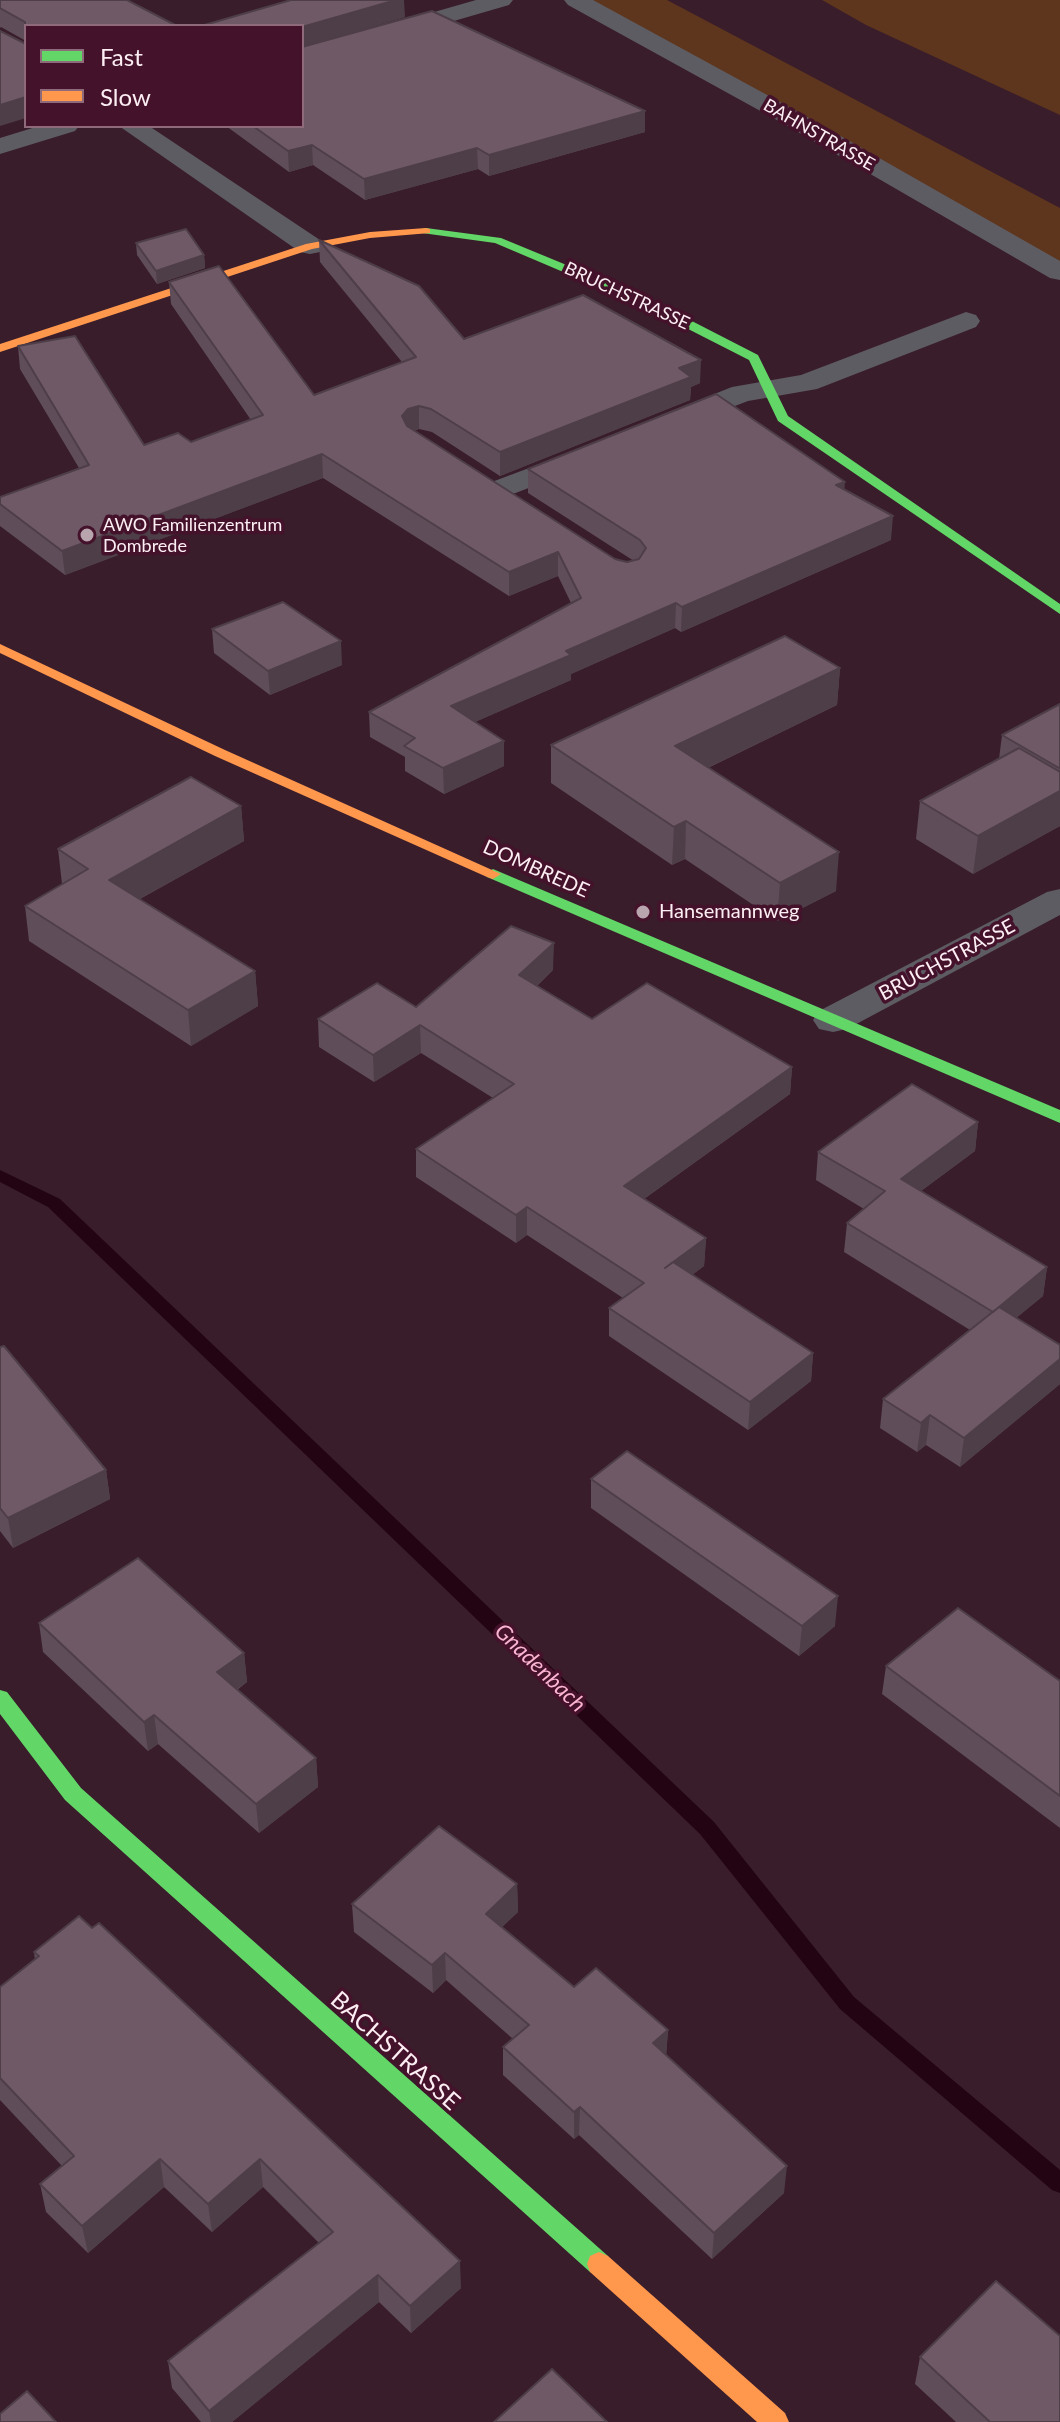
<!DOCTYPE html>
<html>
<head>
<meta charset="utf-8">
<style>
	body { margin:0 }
	#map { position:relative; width:1060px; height:2422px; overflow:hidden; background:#391d2b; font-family:Lato,sans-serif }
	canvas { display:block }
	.legend { position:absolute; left:24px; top:24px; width:280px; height:104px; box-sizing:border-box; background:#44122b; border:2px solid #8e6a7b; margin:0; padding:10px 14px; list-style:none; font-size:24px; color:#fceef3 }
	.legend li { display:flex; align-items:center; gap:16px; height:40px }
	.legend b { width:40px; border:2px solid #8e6a7b }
</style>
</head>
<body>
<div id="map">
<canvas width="1060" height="2422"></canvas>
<ul class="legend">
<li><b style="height:10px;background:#63d668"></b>Fast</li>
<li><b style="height:10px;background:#ff974d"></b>Slow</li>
</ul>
</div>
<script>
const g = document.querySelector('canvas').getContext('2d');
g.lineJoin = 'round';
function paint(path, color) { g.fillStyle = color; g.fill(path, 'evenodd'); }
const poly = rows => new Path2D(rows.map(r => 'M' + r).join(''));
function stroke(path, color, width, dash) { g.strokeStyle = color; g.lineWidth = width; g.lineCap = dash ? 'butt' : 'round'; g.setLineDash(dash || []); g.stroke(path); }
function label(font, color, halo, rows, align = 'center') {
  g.font = font + ' Lato,sans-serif'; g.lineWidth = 7; g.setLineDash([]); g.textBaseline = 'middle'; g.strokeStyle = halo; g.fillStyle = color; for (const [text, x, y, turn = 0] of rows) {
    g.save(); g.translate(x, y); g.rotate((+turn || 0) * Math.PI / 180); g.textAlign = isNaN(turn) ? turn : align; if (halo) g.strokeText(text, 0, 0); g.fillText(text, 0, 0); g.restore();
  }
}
paint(poly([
	[589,0,667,0,1060,208,1060,272],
	[822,0,1060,0,1060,115,866,25]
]), '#5e351d');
paint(poly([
	[0,1170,60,1199,714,1822,854,1997,1060,2170,1060,2193,1052,2190,840,2009,700,1834,48,1207,0,1182,0,1170]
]), '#230412');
paint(poly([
	[476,0,513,0,509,5,302,65,302,50,476,0],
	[564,0,593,0,802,114,1060,261,1060,280,1050,278,784,124,568,5,564,0],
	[39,126,79,126,75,131,0,154,0,138,39,126],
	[119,126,149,126,320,240,324,246,320,252,310,254,300,252,119,126],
	[966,312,976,315,980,321,976,327,817,389,748,401,672,430,661,427,657,421,661,415,732,387,801,375,966,312],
	[580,449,591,452,595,458,591,464,500,499,489,497,485,490,489,483,580,449],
	[1060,889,1060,915,847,1029,833,1032,819,1029,813,1020,819,1011,1047,892,1060,889]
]), '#5e5c63');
paint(poly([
	[426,228,501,238,649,299,758,355,788,416,1060,604,1060,614,778,421,749,360,641,305,495,243,422,233,422,229,426,228],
	[493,869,1060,1110,1060,1123,487,877,485,874,493,869],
	[0,1690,7,1692,81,1788,608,2256,611,2264,608,2272,599,2276,590,2272,65,1800,0,1714,0,1690]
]), '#63d668');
paint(poly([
	[426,228,430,229,430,233,370,238,312,249,0,352,0,344,306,244,370,232,426,228],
	[0,644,225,750,501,874,493,879,487,877,215,756,0,653,0,644],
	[599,2252,608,2256,785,2413,789,2422,757,2422,590,2272,587,2264,590,2256,599,2252]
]), '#ff974d');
paint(poly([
	[0,0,177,26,26,41,1,27,0,28],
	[405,17,323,41,645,111,645,132,489,176,478,169,365,200,313,165,289,172,226,126,302,126,302,26],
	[319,240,464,339,700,383,691,387,690,400,500,476,432,432,419,429,414,431,615,559,627,562,634,561,528,493,528,469,844,490,891,540,681,632,675,628,571,674,571,680,475,722,504,741,504,766,444,794,405,771,405,757,370,737,369,712,571,603,558,576,509,596,323,478,65,575,0,526,0,497,79,468,20,369,18,346,144,445,191,442,251,420,171,304,169,282,314,395,402,362,320,262],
	[136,243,204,255,205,268,157,284,137,255],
	[212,629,342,665,270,695,214,653],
	[840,668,837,705,708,768,836,891,777,921,685,859,672,865,551,783,551,745],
	[1060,704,1060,826,973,874,916,839,920,801,999,759,1002,735],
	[241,806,244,841,140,899,255,971,258,1006,191,1046,29,941,25,906,62,884,58,849],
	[553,970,537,986,592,1019,792,1067,790,1094,644,1199,706,1238,704,1266,692,1275,813,1353,811,1381,748,1430,609,1336,609,1308,623,1298,527,1235,516,1243,416,1177,416,1149,493,1098,421,1053,374,1082,319,1047,318,1019,416,1007],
	[978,1122,975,1151,921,1191,1047,1267,1043,1296,1016,1318,1060,1345,1060,1384,960,1467,926,1445,917,1452,880,1428,883,1399,970,1330,844,1252,847,1223,864,1209,816,1180,818,1152],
	[0,1347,106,1470,110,1499,13,1548,0,1531],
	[591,1479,835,1626,799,1656,591,1508],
	[39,1623,244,1653,247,1682,237,1690,316,1758,318,1787,259,1833,158,1744,148,1751,43,1652],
	[886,1666,1060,1681,1060,1828,882,1694],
	[517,1884,518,1912,502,1927,574,1987,668,2030,666,2056,784,2193,712,2259,579,2135,574,2139,503,2075,503,2047,513,2039,446,1980,433,1993,354,1932,352,1904],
	[34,1952,461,2288,411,2333,379,2302,232,2422,201,2422,172,2388,168,2361,319,2243,263,2187,212,2232,164,2187,88,2253,46,2212,40,2184,62,2166,0,2100,0,1987,35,1960],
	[920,2357,1060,2422,956,2422,915,2384]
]), '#5f4d59');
paint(poly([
	[396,0,404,0,405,17,302,47,302,27],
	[26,97,26,118,0,126,0,105],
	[645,111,645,132,489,176,489,155],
	[312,145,313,165,289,172,288,151],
	[477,148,478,169,365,200,364,179],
	[204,255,205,268,157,284,156,271],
	[701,360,700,383,691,387,690,400,500,476,500,452,679,368],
	[419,406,419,429,408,432,402,416,408,409],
	[322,454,323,478,65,575,62,551],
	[845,482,843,506,836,485],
	[893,516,891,540,681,632,682,607],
	[558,552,558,576,509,596,509,572],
	[676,603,675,628,571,674,571,680,452,732,451,706,566,651],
	[341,641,342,665,270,695,268,671],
	[840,668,837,705,674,784,675,746],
	[504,741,504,766,444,794,443,768],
	[1060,767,1060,826,973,874,978,836,1055,793],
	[241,806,244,841,112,914,109,880],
	[686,821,685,859,672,865,674,827],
	[839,852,836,891,777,921,780,883],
	[554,943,553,970,519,1002,519,975],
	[255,971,258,1006,191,1046,188,1010],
	[420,1025,421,1053,374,1082,373,1055],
	[792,1067,790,1094,623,1214,624,1186],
	[978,1122,975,1151,898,1208,901,1179],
	[527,1207,527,1235,516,1243,516,1215],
	[706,1238,704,1266,663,1296,665,1268],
	[1047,1267,1043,1296,988,1341,993,1312],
	[813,1353,811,1381,748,1430,750,1402],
	[1060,1359,1060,1384,960,1467,964,1438],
	[930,1415,926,1445,917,1452,921,1423],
	[106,1470,110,1499,13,1548,8,1518],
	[838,1596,835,1626,799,1656,802,1626],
	[244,1653,247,1682,220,1701,217,1672],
	[154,1715,158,1744,148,1751,144,1722],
	[316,1758,318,1787,259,1833,256,1804],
	[517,1884,518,1912,487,1941,486,1914],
	[445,1953,446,1980,433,1993,432,1965],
	[668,2030,666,2057,653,2043],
	[580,2107,579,2135,574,2139,574,2112],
	[160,2159,164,2187,88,2253,82,2226],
	[260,2159,263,2187,212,2232,208,2204],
	[787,2166,784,2193,712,2259,714,2233],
	[460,2261,461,2288,411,2333,410,2306],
	[378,2275,379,2302,232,2422,211,2422,209,2411]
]), '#4e3e48');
const building = poly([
	[0,0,127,0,177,26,26,26,26,41,25,22,0,8,0,0],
	[291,0,396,0,302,27,201,26,291,0],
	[432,11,645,111,489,155,477,148,364,179,312,145,288,151,253,126,302,126,302,47,432,11],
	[0,31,26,44,26,97,0,105,0,31],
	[186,229,204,255,156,271,136,243,186,229],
	[319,240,419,286,464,339,583,295,701,360,679,368,691,377,500,452,431,409,419,406,408,409,402,416,407,426,615,559,627,562,639,559,646,548,640,540,528,469,716,394,845,482,836,485,893,516,682,607,676,603,566,651,571,655,451,706,504,741,443,768,404,746,415,738,369,712,581,598,558,552,509,572,322,454,62,551,0,504,0,497,89,465,18,346,75,336,144,445,178,433,191,442,263,415,169,282,219,266,314,395,416,357,319,240],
	[283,602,341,641,268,671,212,629,283,602],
	[785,636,840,668,675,746,839,852,780,883,686,821,674,827,551,745,785,636],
	[1060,704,1060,767,1059,768,1002,735,1060,704],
	[1019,748,1060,772,1060,791,978,836,920,801,1019,748],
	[191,777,241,806,109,880,255,971,188,1010,25,906,88,869,58,849,191,777],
	[511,926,554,943,519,975,592,1019,647,983,792,1067,624,1186,706,1238,665,1268,673,1262,813,1353,750,1402,609,1308,644,1283,527,1207,516,1215,416,1149,514,1084,420,1025,373,1055,318,1019,377,983,416,1007,511,926],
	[912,1084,978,1122,901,1179,1047,1267,993,1312,847,1223,885,1191,818,1152,912,1084],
	[999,1307,1060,1345,1060,1359,964,1438,930,1415,921,1423,883,1399,999,1307],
	[4,1346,106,1470,8,1518,0,1508,0,1347,4,1346],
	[627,1451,838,1596,802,1626,591,1479,627,1451],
	[138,1558,244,1653,217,1672,316,1758,256,1804,154,1715,144,1722,39,1623,138,1558],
	[958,1608,1060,1681,1060,1796,886,1666,958,1608],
	[439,1826,517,1884,486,1914,574,1987,596,1968,668,2030,653,2043,787,2166,714,2233,580,2107,574,2112,503,2047,529,2025,445,1953,432,1965,352,1904,439,1826],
	[79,1916,92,1928,99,1923,460,2261,410,2306,378,2275,209,2411,168,2361,333,2232,260,2159,208,2204,160,2159,82,2226,40,2184,74,2156,0,2078,0,1987,39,1956,34,1952,79,1916],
	[996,2281,1060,2336,1060,2422,990,2422,920,2357,996,2281],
	[552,2369,607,2422,494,2422,552,2369],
	[27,2391,56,2422,0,2422,0,2414,27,2391]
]);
paint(building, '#6f5967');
stroke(building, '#4e3e48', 2);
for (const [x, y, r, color] of [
	[87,535,8,"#b8a5ad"],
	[643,912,8,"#b8a5ad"]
]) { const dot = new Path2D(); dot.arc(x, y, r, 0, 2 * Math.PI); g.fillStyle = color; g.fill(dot); stroke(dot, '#44122b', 3); }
label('18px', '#fceef3', '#44122b', [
	["BAHNSTRASSE",819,135,30],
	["BRUCHSTRASSE",627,296,25]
]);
label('18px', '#fceef3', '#44122b', [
	["AWO Familienzentrum",103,525],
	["Dombrede",103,546]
], 'left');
label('20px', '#fceef3', '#44122b', [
	["DOMBREDE",536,869,24],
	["BRUCHSTRASSE",947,960,-28]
]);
label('20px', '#fceef3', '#44122b', [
	["Hansemannweg",659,912]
], 'left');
label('italic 22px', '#fbb4d1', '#44122b', [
	["Gnadenbach",540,1668,44]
]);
label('24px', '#fceef3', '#44122b', [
	["BACHSTRASSE",395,2051,42]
]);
</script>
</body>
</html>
